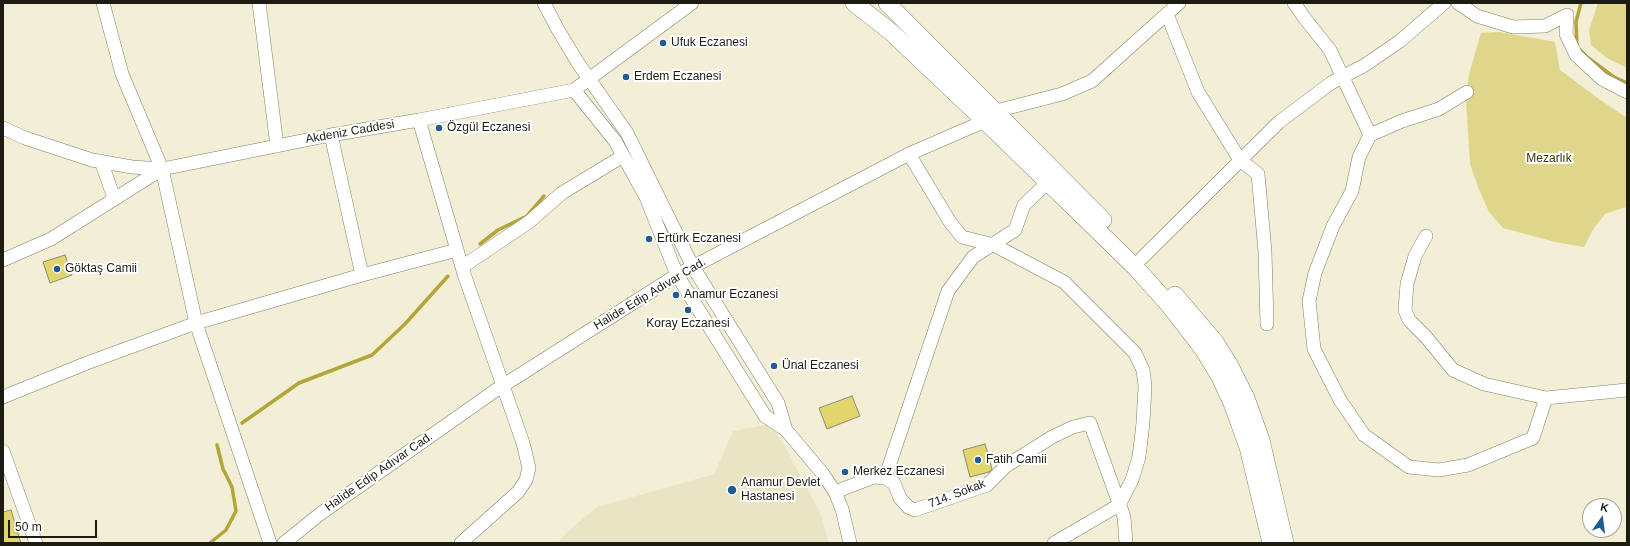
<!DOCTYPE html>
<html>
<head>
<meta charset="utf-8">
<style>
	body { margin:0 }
	#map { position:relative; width:1630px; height:546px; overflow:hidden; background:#f2efd6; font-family:Arial,sans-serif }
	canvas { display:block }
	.frame { position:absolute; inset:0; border:4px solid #1d1c13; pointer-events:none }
	.north { position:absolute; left:1582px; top:498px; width:40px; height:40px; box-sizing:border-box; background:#fff; border:1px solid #a5a4a1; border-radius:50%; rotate:14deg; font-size:11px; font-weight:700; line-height:16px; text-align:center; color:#1d1c13 }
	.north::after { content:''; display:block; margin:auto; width:14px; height:18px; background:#245a92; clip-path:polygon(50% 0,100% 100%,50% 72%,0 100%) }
	.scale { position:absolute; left:8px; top:520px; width:89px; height:18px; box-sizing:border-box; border:2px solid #1d1c13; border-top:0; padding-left:5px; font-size:12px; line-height:14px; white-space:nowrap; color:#1d1c13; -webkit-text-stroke:3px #fff; paint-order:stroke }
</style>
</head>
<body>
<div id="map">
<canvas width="1630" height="546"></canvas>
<div class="frame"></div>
<div class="north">K</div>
<div class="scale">50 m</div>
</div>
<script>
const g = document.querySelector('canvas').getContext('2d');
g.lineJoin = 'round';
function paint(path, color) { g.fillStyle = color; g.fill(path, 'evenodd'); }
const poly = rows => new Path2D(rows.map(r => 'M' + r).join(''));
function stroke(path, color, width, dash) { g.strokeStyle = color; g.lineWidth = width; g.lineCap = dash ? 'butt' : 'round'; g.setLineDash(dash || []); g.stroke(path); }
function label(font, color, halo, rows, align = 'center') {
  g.font = font + ' Arial,sans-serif'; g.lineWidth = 4; g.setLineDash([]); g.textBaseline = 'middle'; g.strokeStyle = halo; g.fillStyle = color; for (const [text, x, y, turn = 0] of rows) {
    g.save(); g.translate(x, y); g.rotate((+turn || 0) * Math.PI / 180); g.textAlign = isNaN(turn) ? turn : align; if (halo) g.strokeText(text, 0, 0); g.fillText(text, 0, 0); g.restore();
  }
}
paint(poly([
	[770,424,784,445,821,514,829,543,558,543,568,531,597,507,714,474,733,431]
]), '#e9e5c4');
paint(poly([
	[1598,3,1627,3,1627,68,1607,58,1591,45,1589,30],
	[1500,32,1555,42,1560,70,1599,99,1627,118,1626,207,1605,214,1594,228,1584,247,1555,242,1503,228,1489,212,1478,187,1470,164,1466,100,1469,74,1481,33]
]), '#dfd68c');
stroke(poly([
	[1581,3,1576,22,1577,47,1587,57,1614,77,1627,83],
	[480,244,498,230,527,216,544,196],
	[242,423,299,383,372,355,405,324,448,276],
	[210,543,226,530,236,511,232,487,223,469,217,445]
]), '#b3a539', 3.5);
const building = poly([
	[65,255,72,275,50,283,43,262,65,255],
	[852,396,860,416,827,429,819,408,852,396],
	[985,444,992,469,989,472,970,477,963,450,985,444],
	[11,510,21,543,3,543,3,512,11,510]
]);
paint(building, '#e2d56b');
stroke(building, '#8e8b74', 1);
const minor = poly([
	[103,3,122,74,162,169,196,323,270,543],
	[259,3,277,146],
	[544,3,557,28,578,63,627,133,693,267,778,403,786,430],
	[1294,3,1306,20,1330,50,1370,135],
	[1458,3,1477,16,1513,27,1545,26,1567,15,1566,34,1576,55,1602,79,1627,92],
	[1167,14,1198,92,1240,160,1258,174,1265,252,1267,324],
	[574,90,615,141,646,197,677,275,765,416,786,430,823,474,835,492,842,509,850,543],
	[1467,92,1439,109,1402,121,1370,135,1359,157,1352,191,1333,226,1315,273,1309,301,1314,349,1340,400,1364,435,1409,467,1439,470,1468,465,1533,438,1546,398,1627,390],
	[419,120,464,274,523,443,529,468,526,480,518,492,461,543],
	[3,128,25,138,92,160,132,167,162,169],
	[331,135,362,275],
	[909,154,950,222,962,237,994,245,1064,282,1135,353,1143,370,1145,386,1143,423,1139,457,1132,480,1119,505],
	[101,161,114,198],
	[1426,236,1415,256,1407,284,1405,310,1409,320,1426,337,1453,370,1484,384,1546,398],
	[1142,258,1279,122,1331,83,1365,65,1400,41,1444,3],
	[3,260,51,239,162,169,331,135,419,120,574,90,692,3],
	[462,267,529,222,562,193,623,156],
	[3,397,87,363,196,323,362,275,457,250],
	[3,451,36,543],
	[885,478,948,291,973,257,1015,230,1024,205,1048,182],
	[835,492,874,477,885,478,894,483,900,498,908,507,915,510,987,485,1006,466,1052,437,1073,427,1090,423,1124,517,1126,543],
	[284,543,320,514,496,390,677,275,909,154,985,121,996,111,1062,94,1092,81,1179,3],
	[1054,543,1119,505]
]);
const major = poly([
	[854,3,891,32,985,121,1135,267,1170,306,1203,349,1219,375,1232,403,1248,447,1271,543],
	[887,3,1103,220],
	[1175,295,1215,342,1230,366,1246,398,1261,440,1285,543]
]);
stroke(minor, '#807e67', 14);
stroke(major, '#807e67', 18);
stroke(minor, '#fff', 13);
stroke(major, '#fff', 17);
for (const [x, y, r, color] of [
	[663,43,4,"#245a92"],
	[626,77,4,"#245a92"],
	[439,128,4,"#245a92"],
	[649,239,4,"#245a92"],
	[57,269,4,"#245a92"],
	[676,295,4,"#245a92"],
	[688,310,4,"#245a92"],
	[774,366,4,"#245a92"],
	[978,460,4,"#245a92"],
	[845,472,4,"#245a92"],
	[732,490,5,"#245a92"]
]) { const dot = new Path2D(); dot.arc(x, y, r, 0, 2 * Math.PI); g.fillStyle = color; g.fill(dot); stroke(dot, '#fff', 1.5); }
label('12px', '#1d1c13', '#fff', [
	["Ufuk Eczanesi",671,43],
	["Erdem Eczanesi",634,77],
	["Özgül Eczanesi",447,128],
	["Ertürk Eczanesi",657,239],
	["Göktaş Camii",65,269],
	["Anamur Eczanesi",684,295],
	["Koray Eczanesi",688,324,"center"],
	["Ünal Eczanesi",782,366],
	["Fatih Camii",986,460],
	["Merkez Eczanesi",853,472],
	["Anamur Devlet",741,483],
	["Hastanesi",741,497]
], 'left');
label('12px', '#1d1c13', '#fff', [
	["Akdeniz Caddesi",350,132,-10],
	["Halide Edip Adıvar Cad.",650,294,-31],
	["Halide Edip Adıvar Cad.",379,472,-35],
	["714. Sokak",957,494,-21]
]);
label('12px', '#393405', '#fff', [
	["Mezarlık",1549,159]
]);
</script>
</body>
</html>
